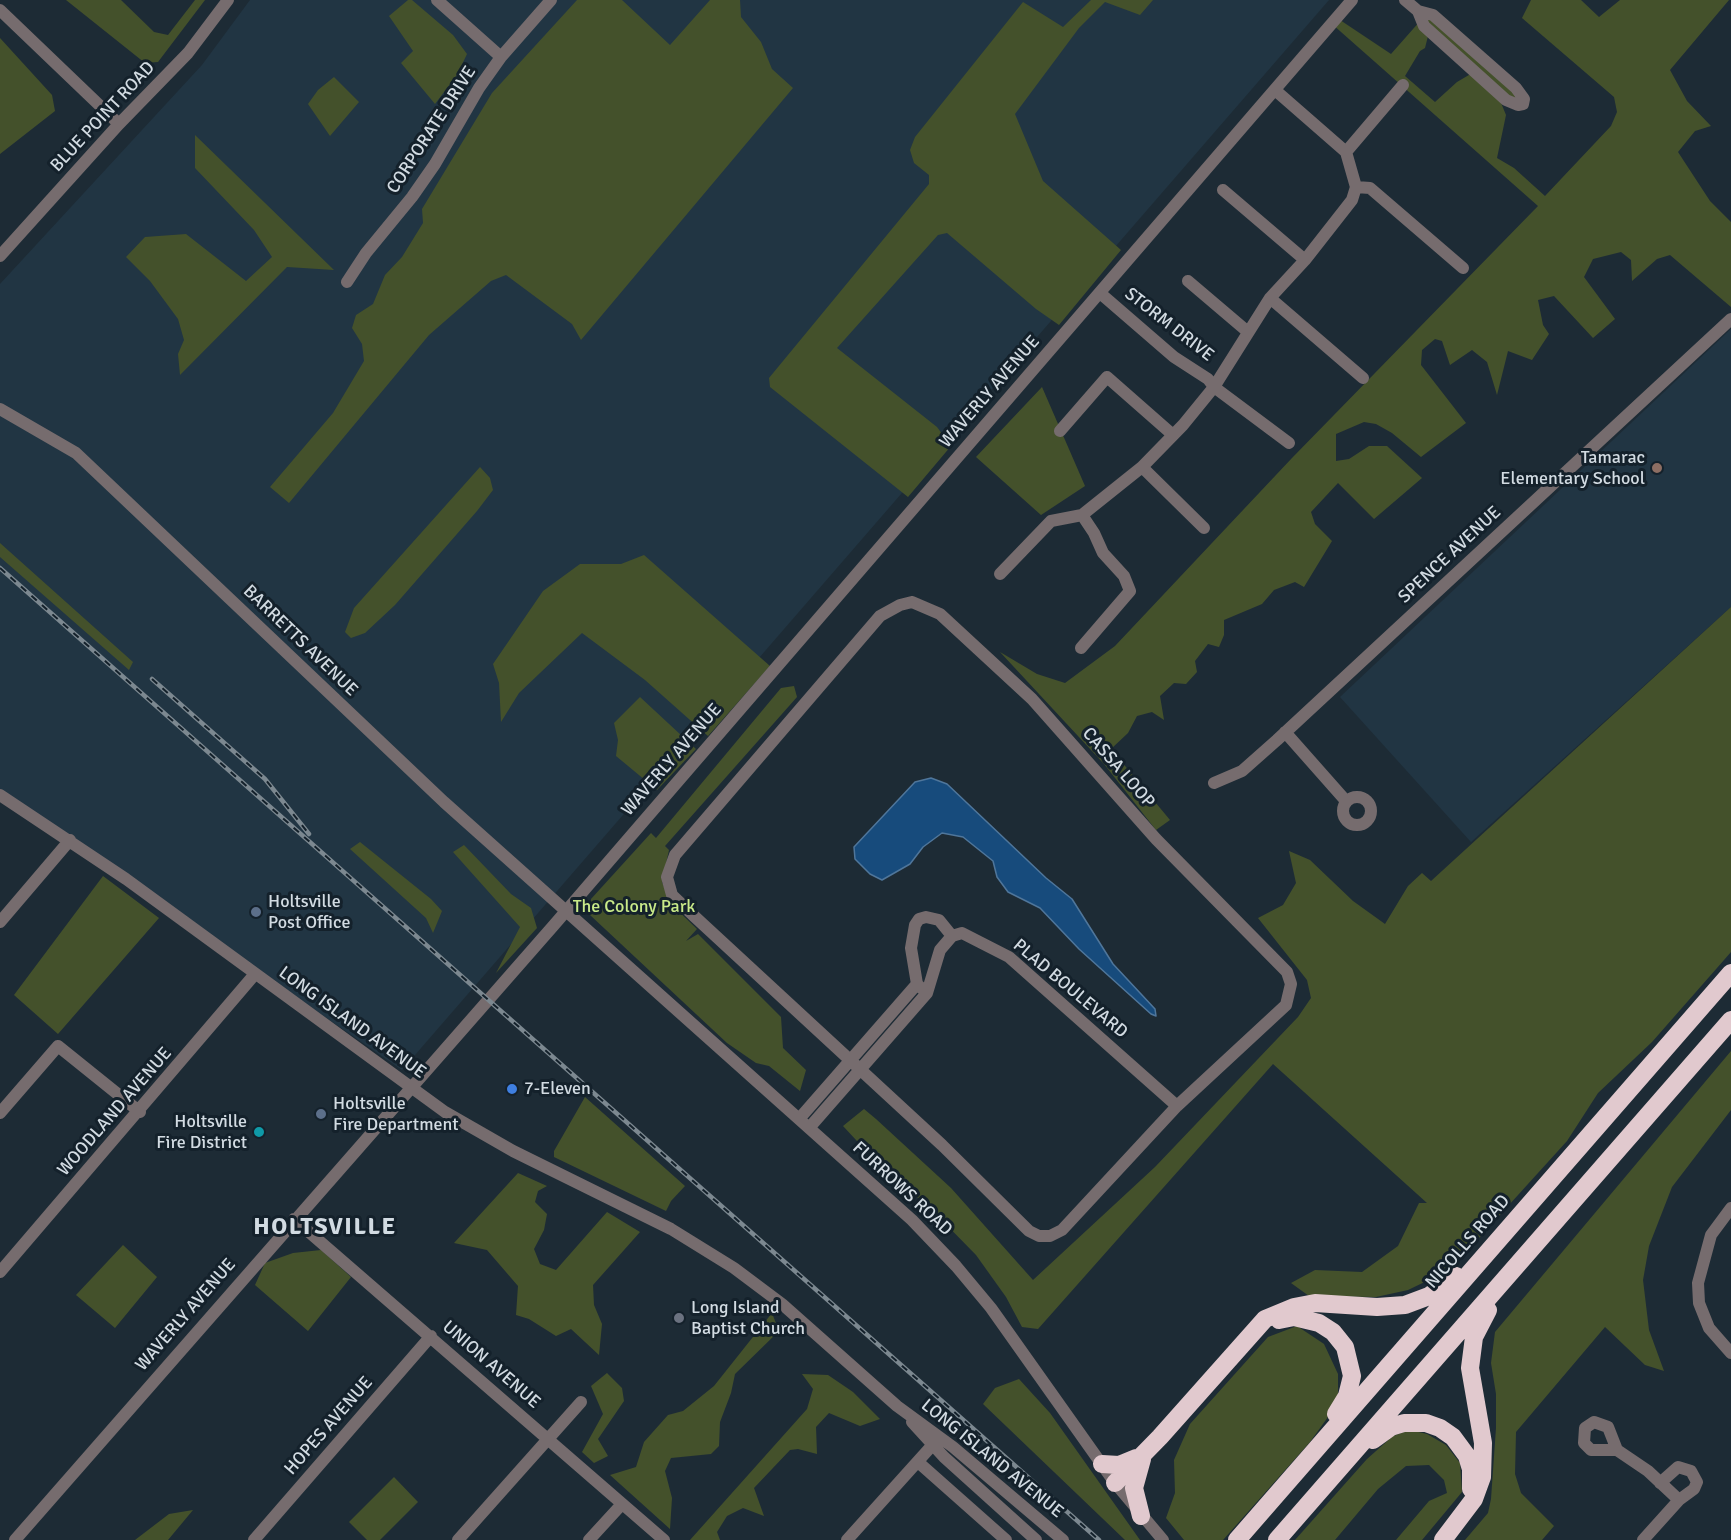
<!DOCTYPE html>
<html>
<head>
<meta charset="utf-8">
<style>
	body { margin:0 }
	canvas { display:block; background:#1d2b35 }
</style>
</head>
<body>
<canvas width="1731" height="1540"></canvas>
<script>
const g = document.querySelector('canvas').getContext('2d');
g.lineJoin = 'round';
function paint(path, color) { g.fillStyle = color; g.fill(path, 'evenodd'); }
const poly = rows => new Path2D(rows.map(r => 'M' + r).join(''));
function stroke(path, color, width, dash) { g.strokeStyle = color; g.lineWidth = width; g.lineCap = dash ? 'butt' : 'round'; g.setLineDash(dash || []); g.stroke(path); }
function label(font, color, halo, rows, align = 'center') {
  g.font = font + ' Signika,sans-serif'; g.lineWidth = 6; g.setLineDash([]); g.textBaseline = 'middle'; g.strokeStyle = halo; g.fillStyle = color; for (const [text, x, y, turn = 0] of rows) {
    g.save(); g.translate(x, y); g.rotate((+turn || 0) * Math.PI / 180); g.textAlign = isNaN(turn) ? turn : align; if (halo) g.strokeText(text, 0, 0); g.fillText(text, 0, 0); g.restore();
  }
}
paint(poly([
	[250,0,1329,0,402,1070,0,793,0,284,202,65],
	[1731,329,1731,607,1471,842,1340,697]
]), '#213543');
paint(poly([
	[66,0,121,0,154,32,168,35,195,0,205,0,158,62,145,63],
	[408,0,412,0,453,35,467,54,457,75,435,104,401,63,413,51,389,16],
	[577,0,622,0,670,45,710,0,740,0,741,17,761,42,772,69,793,88,581,340,572,324,506,275,491,281,429,335,289,503,270,487,333,413,364,361,362,344,352,328,356,315,373,304,385,275,402,257,423,223,422,209,492,93],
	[1091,0,1153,0,1140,15,1105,2,1079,28,1015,114,1043,181,1121,250,1059,325,1036,309,947,233,938,235,837,348,937,427,951,446,908,497,770,387,769,378,929,184,929,175,914,163,910,150,915,137,1023,2,1063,27],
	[1531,0,1581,0,1599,17,1620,0,1729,0,1670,70,1687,101,1711,126,1695,131,1678,152,1710,201,1731,222,1731,307,1670,255,1657,259,1632,281,1631,260,1621,252,1593,259,1584,277,1615,319,1593,338,1554,296,1538,300,1543,325,1549,334,1532,360,1508,351,1497,395,1487,362,1472,350,1450,365,1442,341,1435,339,1422,350,1421,365,1466,423,1421,457,1392,433,1376,424,1364,422,1336,434,1336,461,1349,459,1369,446,1387,446,1422,478,1374,519,1338,483,1311,512,1315,524,1332,541,1304,587,1295,582,1274,590,1262,604,1224,620,1224,635,1219,647,1208,644,1195,661,1197,672,1186,684,1174,683,1160,696,1164,720,1152,712,1137,716,1128,733,1111,749,1170,820,1156,830,1104,764,1000,652,1037,674,1065,683,1115,646,1292,458,1538,206,1332,24,1337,18,1391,54,1421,20,1433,15,1516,88,1523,104,1497,93,1506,115,1497,158,1514,168,1545,196,1611,126,1617,112,1614,97,1522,18],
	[1429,32,1474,72,1457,82,1435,102,1405,76,1420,51,1425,48],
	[0,38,52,95,55,111,0,154],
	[334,77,359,102,330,136,308,104,318,90],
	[195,135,334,270,287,267,180,375,178,354,184,340,178,319,150,281,126,257,145,237,186,234,246,281,272,257,254,230,195,168],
	[1042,387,1085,486,1041,515,976,457],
	[480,467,490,478,493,490,477,511,395,605,365,633,351,638,345,632,354,608],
	[0,543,133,662,129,670,0,557],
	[644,555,770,666,708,736,645,680,582,633,519,693,501,722,499,683,493,664,543,591,580,564,621,564],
	[1731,607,1731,952,1652,1042,1598,1093,1567,1141,1479,1238,1435,1277,1408,1290,1376,1297,1309,1296,1291,1283,1315,1270,1362,1272,1398,1246,1419,1203,1427,1203,1273,1064,1038,1329,1022,1327,1006,1297,976,1255,928,1206,883,1169,843,1126,864,1109,876,1119,951,1188,1033,1280,1155,1167,1298,1017,1311,998,1307,980,1258,918,1283,905,1296,883,1289,851,1310,860,1353,901,1385,924,1408,886,1422,873,1431,881],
	[794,686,797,697,665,846,669,850,662,882,671,904,697,929,686,941,698,934,781,1017,783,1048,806,1070,800,1091,769,1066,756,1063,727,1043,590,915,591,899,651,833,656,838,781,688],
	[640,697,696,749,657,790,616,756,618,740,614,723],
	[360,842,431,899,442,911,433,933,426,918,350,849],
	[464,845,511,894,531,908,537,928,496,973,520,927,453,852],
	[103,876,159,918,58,1034,14,995],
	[1731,1051,1731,1110,1672,1187,1649,1246,1643,1280,1649,1330,1664,1371,1645,1365,1605,1327,1516,1432,1515,1474,1521,1493,1554,1526,1542,1540,1465,1540,1488,1513,1491,1499,1496,1428,1496,1394,1491,1363,1495,1332],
	[585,1097,685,1186,671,1201,666,1211,554,1157,554,1151],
	[518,1173,547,1186,538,1191,535,1202,547,1214,544,1230,534,1249,540,1264,556,1270,607,1212,640,1232,593,1285,594,1305,602,1324,599,1355,571,1329,556,1336,529,1319,516,1315,518,1286,487,1250,454,1243],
	[123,1245,157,1277,115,1328,76,1295],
	[321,1250,351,1277,308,1331,255,1285,265,1263,293,1253],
	[772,1313,779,1331,735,1374,731,1393,720,1422,719,1446,711,1454,671,1458,665,1471,672,1498,670,1529,610,1475,636,1467,644,1442,668,1415,683,1411,714,1386],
	[1297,1326,1324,1344,1338,1374,1338,1403,1310,1442,1223,1540,1184,1540,1166,1518,1175,1493,1174,1460,1190,1424,1268,1337],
	[607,1373,622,1388,624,1401,598,1439,608,1456,594,1463,582,1452,603,1414,591,1386],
	[802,1374,828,1375,853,1392,880,1419,860,1426,829,1413,816,1427,817,1454,798,1449,790,1450,754,1488,764,1516,743,1508,727,1516,717,1532,720,1540,690,1540,807,1409,813,1389],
	[1019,1379,1050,1413,1140,1540,1125,1540,983,1404,995,1388],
	[1410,1430,1427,1434,1446,1445,1460,1463,1462,1492,1422,1540,1396,1540,1429,1501,1447,1493,1444,1480,1429,1465,1406,1466,1378,1489,1335,1540,1295,1540,1367,1459,1393,1436],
	[394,1477,418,1502,380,1540,367,1540,349,1522],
	[193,1510,168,1540,135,1540,169,1514]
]), '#44512b');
const water = poly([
	[931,778,947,784,1046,878,1072,899,1113,964,1155,1009,1156,1016,1151,1014,1079,949,1040,908,1008,892,997,877,993,861,963,837,942,833,923,847,910,864,882,880,870,874,855,859,854,847,915,782,931,778]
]);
paint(water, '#174b7c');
stroke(water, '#4f769b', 1.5);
stroke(poly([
	[437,0,501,57],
	[1405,0,1418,11,1433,15,1516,88,1524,99,1523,104,1518,105,1506,100,1424,26,1418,11],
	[0,10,119,124],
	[1346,152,1403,85],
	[1356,187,1370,188,1463,268],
	[1223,190,1305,260],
	[0,256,119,124,188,53,228,0],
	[1188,281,1248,332],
	[347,282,366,253,412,197,435,164,479,88,501,57,551,0],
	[1100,293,1174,357,1208,379,1214,387,1289,443],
	[1270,298,1363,378],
	[0,409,76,453,444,802,912,1220,956,1266,991,1308,1115,1483,1163,1540],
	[1060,431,1107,377,1173,435],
	[1142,467,1204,528],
	[1000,574,1051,521,1082,515,1142,467,1183,425,1214,387,1270,298,1305,260,1352,200,1356,187,1346,152,1275,90],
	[912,602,940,614,1032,699,1156,839,1287,972,1291,984,1286,1005,1177,1106,1062,1230,1050,1236,1039,1236,1029,1231,942,1145,694,916,672,895,667,877,675,855,880,616,900,605,912,602],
	[1081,648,1130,591,1124,576,1103,553,1094,533,1082,515],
	[1285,732,1346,801],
	[1214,783,1242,771,1277,740,1731,319],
	[0,795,126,879,445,1112,513,1151,671,1229,734,1268,782,1304,897,1406,953,1447,1063,1540],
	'1343 811a14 14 0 1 1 28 0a14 14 0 1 1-28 0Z',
	[0,922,70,840],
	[921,988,917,984,911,948,915,925,919,919,926,917,939,920,952,936],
	[0,1113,58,1046,140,1112],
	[799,1119,917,984],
	[809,1128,927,993,940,950,952,936,962,933,1009,957,1177,1106],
	[1731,1208,1711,1235,1698,1283,1699,1303,1709,1328,1731,1353],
	[294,1219,664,1540],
	[0,1272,255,974],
	[912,1422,944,1457,1036,1540],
	[1617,1450,1591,1450,1584,1443,1585,1428,1594,1422,1608,1427,1617,1450,1648,1471,1679,1500],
	[918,1462,1006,1540],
	[15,1540,554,925,1352,0],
	[254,1540,431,1336],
	[458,1540,581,1402],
	[589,1540,622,1504],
	[847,1540,937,1440],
	[1643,1540,1679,1500,1694,1489,1697,1482,1691,1471,1678,1467,1660,1483]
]), '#766c6e', 12);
stroke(poly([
	[1279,1320,1294,1317,1319,1323,1333,1332,1345,1347,1352,1376,1347,1396,1336,1414],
	[1373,1440,1391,1427,1404,1423,1426,1423,1440,1428,1453,1437,1467,1456,1471,1469,1471,1489],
	[1102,1464,1119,1465,1136,1458],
	[1115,1483,1160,1437,1265,1319,1294,1307,1315,1303,1377,1307,1405,1305,1429,1296,1456,1276],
	[1141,1516,1134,1488,1142,1459],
	[1237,1540,1731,973],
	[1277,1540,1731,1020],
	[1443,1540,1474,1499,1482,1477,1483,1443,1470,1368,1474,1337,1488,1310]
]), '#e1c9ce', 18);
const rail = poly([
	[0,568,1099,1540],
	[152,679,265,779,309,834]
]);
stroke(rail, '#7c8890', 4.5);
stroke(rail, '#14212b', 2, [7]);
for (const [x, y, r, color] of [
	[1657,468,6,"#8d6e63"],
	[256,912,6,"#5c6f8a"],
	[512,1089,6,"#3f7fe0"],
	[321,1114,6,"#5c6f8a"],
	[259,1132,6,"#0f9aa8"],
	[679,1318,6,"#6b7280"]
]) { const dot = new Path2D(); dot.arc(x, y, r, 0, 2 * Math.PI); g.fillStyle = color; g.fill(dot); stroke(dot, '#14212b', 2); }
label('18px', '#d2dbe2', '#14212b', [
	["BLUE POINT ROAD",103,117,-47],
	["CORPORATE DRIVE",432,130,-57],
	["STORM DRIVE",1169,325,38],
	["WAVERLY AVENUE",990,392,-49],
	["SPENCE AVENUE",1450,555,-43],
	["BARRETTS AVENUE",300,641,44],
	["WAVERLY AVENUE",672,760,-49],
	["CASSA LOOP",1118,768,49],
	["PLAD BOULEVARD",1070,989,40],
	["LONG ISLAND AVENUE",352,1023,36],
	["WOODLAND AVENUE",115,1112,-49],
	["FURROWS ROAD",902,1189,43],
	["NICOLLS ROAD",1468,1242,-49],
	["WAVERLY AVENUE",186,1315,-49],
	["UNION AVENUE",491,1365,41],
	["HOPES AVENUE",329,1426,-49],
	["LONG ISLAND AVENUE",992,1459,39]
]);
label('18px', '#d2dbe2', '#14212b', [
	["Tamarac",1645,458,"right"],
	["Elementary School",1645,479,"right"],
	["Holtsville",268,902],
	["Post Office",268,923],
	["7-Eleven",524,1089],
	["Holtsville",333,1104],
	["Fire Department",333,1125],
	["Holtsville",247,1122,"right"],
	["Fire District",247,1143,"right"],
	["Long Island",691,1308],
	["Baptist Church",691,1329]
], 'left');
label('18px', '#c9ea89', '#14212b', [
	["The Colony Park",634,907]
]);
g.letterSpacing = '1.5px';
label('bold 24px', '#d2dbe2', '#14212b', [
	["HOLTSVILLE",325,1228]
]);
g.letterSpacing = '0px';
</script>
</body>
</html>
